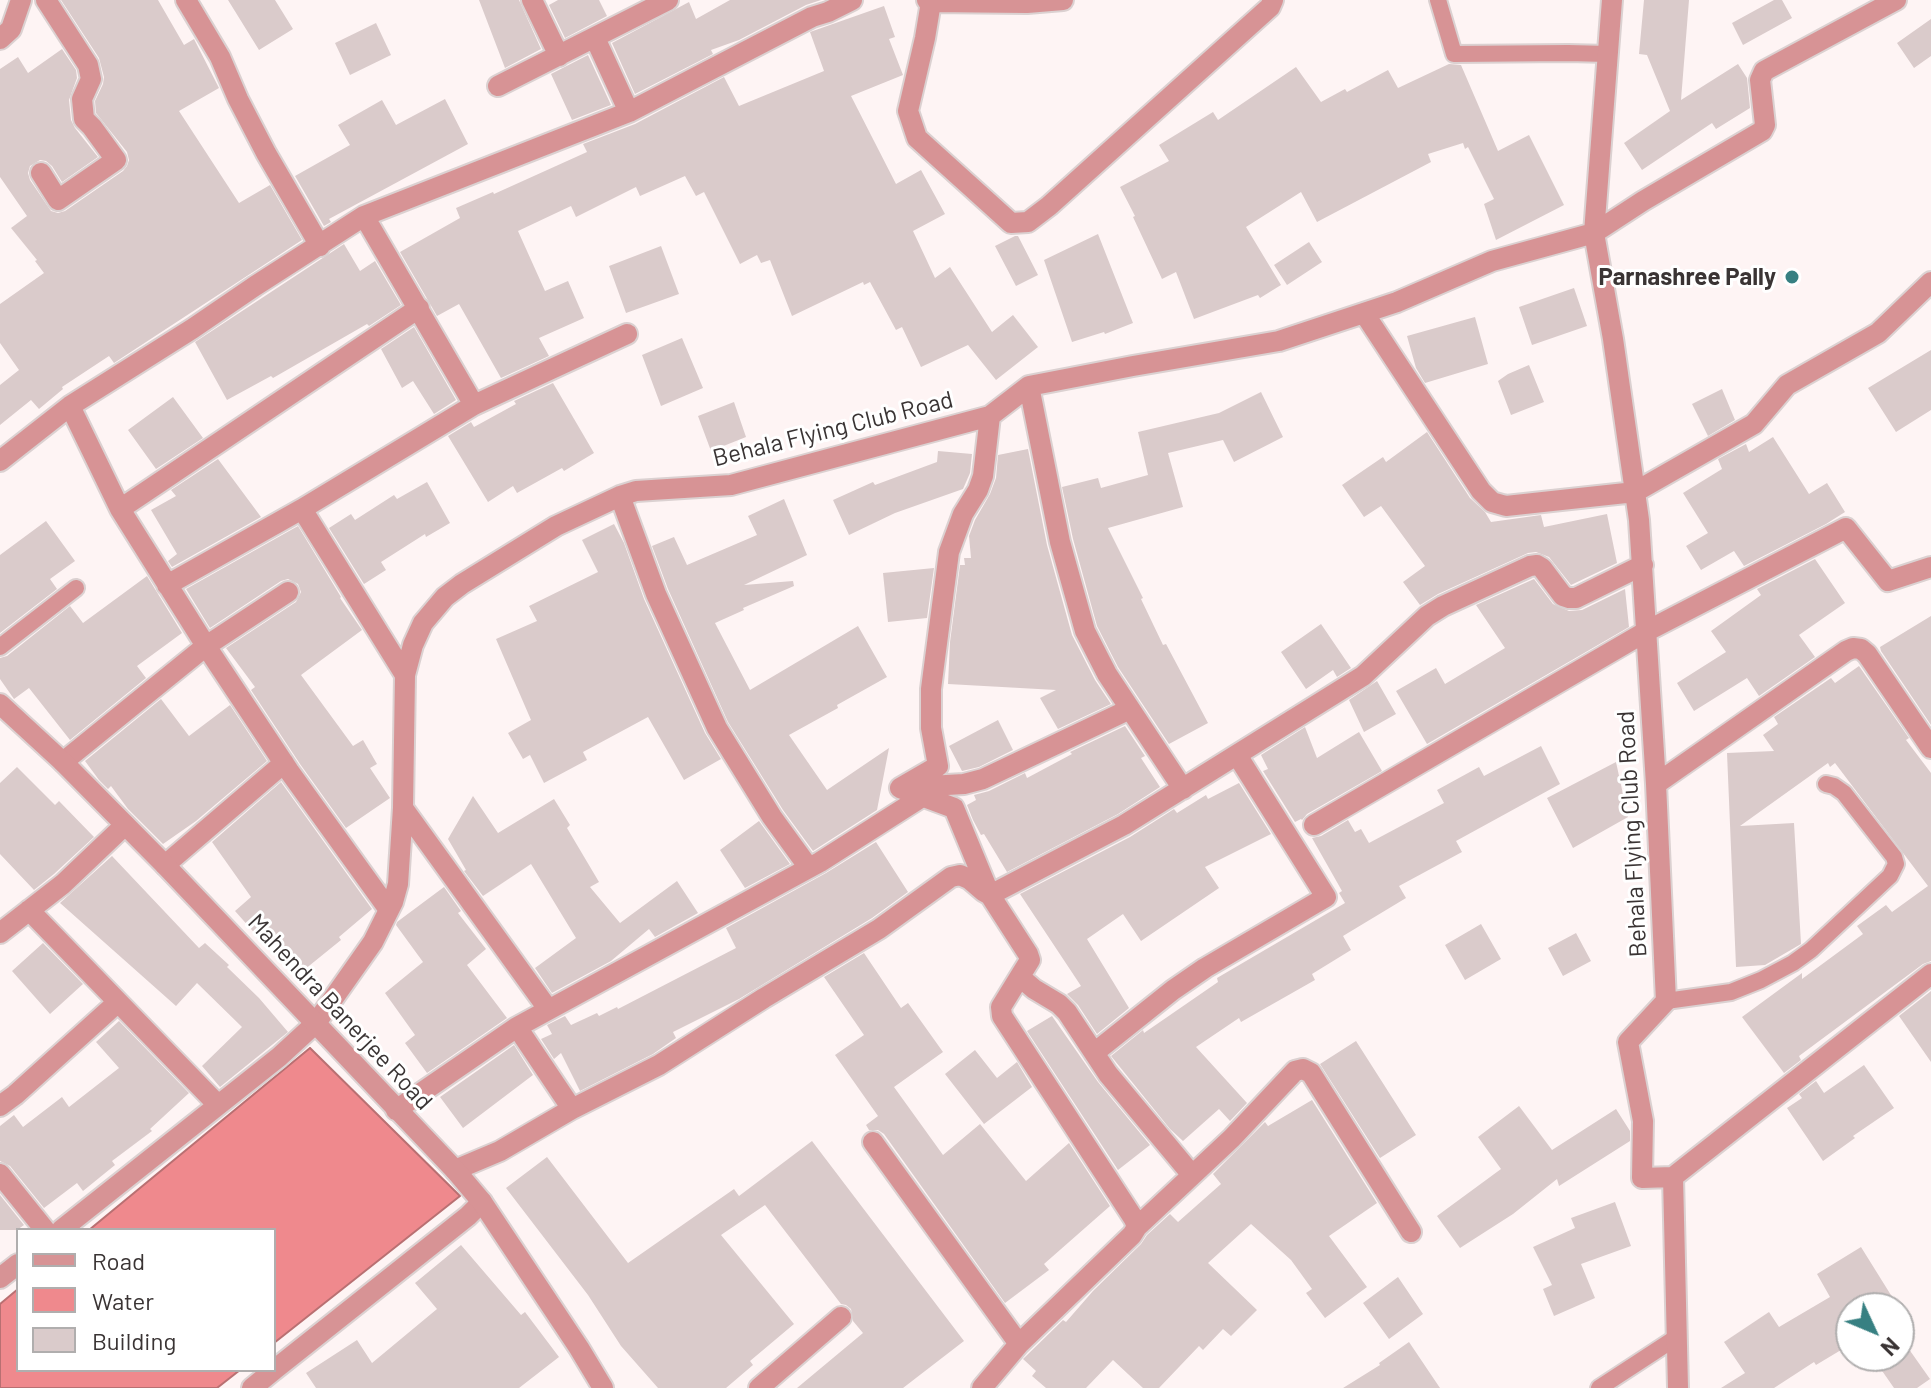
<!DOCTYPE html>
<html>
<head>
<meta charset="utf-8">
<style>
	body { margin:0 }
	#map { position:relative; width:1931px; height:1388px; overflow:hidden; background:#fef4f4; font-family:Barlow,sans-serif }
	canvas { display:block }
	.legend { position:absolute; left:16px; top:1228px; width:260px; height:144px; box-sizing:border-box; background:#fff; border:2px solid #b0aeae; margin:0; padding:10px 14px; list-style:none; font-size:24px; color:#3a3434 }
	.legend li { display:flex; align-items:center; gap:16px; height:40px }
	.legend b { width:40px; border:2px solid #b0aeae }
	.north { position:absolute; left:1835px; top:1292px; width:80px; height:80px; box-sizing:border-box; background:#fff; border:2px solid #b0aeae; border-radius:50%; rotate:134deg; font-size:22px; font-weight:700; line-height:32px; text-align:center; color:#3a3434 }
	.north::after { content:''; display:block; margin:auto; width:28px; height:36px; background:#378082; clip-path:polygon(50% 0,100% 100%,50% 72%,0 100%) }
</style>
</head>
<body>
<div id="map">
<canvas width="1931" height="1388"></canvas>
<ul class="legend">
<li><b style="height:10px;background:#d79395"></b>Road</li>
<li><b style="height:22px;background:#ef898d"></b>Water</li>
<li><b style="height:22px;background:#dacbcb"></b>Building</li>
</ul>
<div class="north">N</div>
</div>
<script>
const g = document.querySelector('canvas').getContext('2d');
g.lineJoin = 'round';
function paint(path, color) { g.fillStyle = color; g.fill(path, 'evenodd'); }
const poly = rows => new Path2D(rows.map(r => 'M' + r).join(''));
function stroke(path, color, width, dash) { g.strokeStyle = color; g.lineWidth = width; g.lineCap = dash ? 'butt' : 'round'; g.setLineDash(dash || []); g.stroke(path); }
function label(font, color, halo, rows, align = 'center') {
  g.font = font + ' Barlow,sans-serif'; g.lineWidth = 6; g.setLineDash([]); g.textBaseline = 'middle'; g.strokeStyle = halo; g.fillStyle = color; for (const [text, x, y, turn = 0] of rows) {
    g.save(); g.translate(x, y); g.rotate((+turn || 0) * Math.PI / 180); g.textAlign = isNaN(turn) ? turn : align; if (halo) g.strokeText(text, 0, 0); g.fillText(text, 0, 0); g.restore();
  }
}
const water = poly([
	[310,1048,460,1196,274,1343,274,1230,89,1230,310,1048],
	[18,1289,18,1370,240,1370,217,1388,0,1388,0,1304,18,1289]
]);
paint(water, '#ef898d');
stroke(water, '#b97072', 2);
paint(poly([
	[61,0,158,0,184,45,194,39,219,88,179,111,239,203,270,185,302,240,114,363,109,356,62,387,63,389,39,409,31,400,0,425,0,385,19,370,0,343,0,304,44,273,35,261,37,260,11,228,27,216,0,177,0,69,18,57,28,73,62,49,76,70,77,78,69,100,71,120,75,128,98,157,62,182,52,166,46,161,40,160,30,166,28,173,30,180,51,211,58,213,65,211,123,171,127,166,129,160,127,152,96,113,95,101,103,84,104,77,99,58],
	[228,0,275,0,293,29,259,50],
	[479,0,519,0,541,49,505,68],
	[558,0,599,0,607,16,565,38,549,5],
	[730,0,821,0,806,5,739,40,711,50,713,54,635,94,612,43,689,2,696,19],
	[1644,0,1689,0,1681,100,1738,64,1747,78,1750,108,1716,129,1712,123,1642,170,1624,143,1670,111,1647,55,1639,54],
	[1774,0,1782,0,1792,18,1743,45,1732,23],
	[884,6,895,37,889,39,903,75,851,96,896,184,921,170,945,214,913,231,935,278,950,267,992,332,1013,315,1038,347,996,380,968,345,921,367,902,327,896,330,870,282,864,285,863,282,792,316,770,260,761,263,757,255,740,264,704,192,696,196,685,176,640,196,636,187,576,217,571,206,518,231,545,291,568,281,584,318,539,338,549,356,501,378,459,304,437,316,400,252,460,218,456,208,493,192,494,194,587,152,583,144,635,124,724,77,739,106,824,71,810,32],
	[1931,19,1931,56,1914,68,1897,43],
	[376,23,391,55,350,75,335,43],
	[588,55,611,105,572,120,551,74],
	[1449,64,1461,65,1498,151,1529,135,1564,205,1496,240,1484,204,1494,199,1468,147,1465,149,1463,143,1428,154,1431,162,1317,222,1301,192,1246,227,1281,285,1260,298,1258,295,1194,319,1176,272,1162,279,1133,217,1135,216,1120,187,1169,161,1159,145,1213,112,1218,120,1296,67,1321,102,1345,89,1347,92,1388,70,1398,88],
	[445,99,468,144,329,219,331,222,324,226,295,176,350,145,338,125,382,100,396,125],
	[1098,234,1133,323,1105,334,1104,332,1072,342,1044,260],
	[1015,236,1018,236,1038,275,1016,286,995,246],
	[1309,242,1322,262,1287,285,1274,265],
	[344,244,360,271,375,261,401,305,369,326,367,324,273,378,271,376,227,400,195,342],
	[661,246,679,294,626,313,609,266],
	[1574,288,1587,326,1532,345,1519,307],
	[1475,317,1488,364,1425,383,1416,368,1407,336],
	[414,327,456,400,434,414,413,381,402,388,381,349],
	[682,338,703,388,661,406,642,355],
	[1931,350,1931,410,1896,432,1868,388],
	[1529,365,1544,402,1511,415,1498,381,1508,374],
	[553,383,594,453,564,471,562,468,517,493,513,486,488,502,448,436,471,422,474,427,516,404,514,401],
	[1722,389,1735,420,1708,436,1692,404],
	[1261,392,1283,437,1234,462,1223,440,1168,453,1183,507,1108,528,1143,598,1141,599,1163,645,1166,644,1208,723,1169,744,1118,667,1097,626,1073,539,1062,487,1098,478,1101,488,1148,475,1138,432,1219,413],
	[173,397,203,438,156,469,128,430],
	[734,402,746,437,711,451,698,416],
	[1427,432,1470,498,1485,512,1491,522,1541,515,1544,527,1607,514,1617,563,1571,585,1549,557,1536,552,1528,553,1438,594,1420,605,1403,582,1425,566,1381,506,1364,517,1342,485,1383,457,1386,462],
	[1773,437,1809,494,1827,483,1845,512,1826,524,1744,566,1734,551,1701,570,1686,546,1708,533,1683,493,1722,469,1718,459,1746,444,1749,452],
	[1028,449,1047,545,1072,635,1095,680,1111,704,1058,729,1040,698,1056,690,948,684,950,642,960,565,965,565,964,558,971,558,969,536,975,520,990,494,996,478,998,455],
	[938,451,972,454,970,473,963,489,895,513,849,535,833,500,873,482,875,485,937,462],
	[218,459,261,517,172,567,168,561,177,554,151,510,176,496,171,490],
	[427,482,450,523,426,537,425,534,381,562,386,570,364,584,329,528,351,514,355,520,394,495,397,499],
	[784,499,807,555,744,585,793,581,794,586,743,608,744,610,715,623,750,690,858,626,887,677,837,705,838,708,789,735,827,790,889,748,877,810,813,851,783,810,728,722,668,589,652,546,674,537,687,565,757,535,748,516],
	[46,521,75,561,50,579,57,589,0,633,0,555],
	[614,524,624,543,644,599,705,733,721,759,684,780,648,717,583,752,587,760,544,783,530,755,523,759,508,733,531,720,496,639,537,621,529,606,598,572,582,540],
	[298,526,341,597,340,598,362,630,301,675,353,746,363,740,377,764,370,768,390,798,346,828,300,764,251,690,255,687,226,648,296,602,301,592,298,584,288,579,281,581,210,628,186,589],
	[1815,559,1845,603,1799,635,1815,657,1759,696,1747,678,1694,711,1677,683,1726,652,1711,631,1761,595,1757,589],
	[934,568,927,618,888,622,883,573],
	[147,576,182,633,137,666,146,678,70,740,29,688,14,699,0,679,0,658,7,656,70,606,83,623],
	[1534,579,1553,604,1569,611,1582,610,1625,589,1629,627,1427,744,1396,691,1436,668,1445,684,1505,648,1476,605],
	[1931,616,1931,725,1881,651,1880,647],
	[1321,624,1351,668,1337,677,1333,670,1306,689,1281,652],
	[1859,666,1909,738,1906,740,1931,773,1931,961,1923,964,1799,1056,1801,1060,1784,1073,1742,1017,1802,973,1802,979,1863,934,1857,926,1886,905,1892,912,1928,886,1835,763,1830,767,1828,763,1740,826,1794,823,1801,944,1765,965,1736,967,1727,753,1774,751,1763,735,1778,724,1774,717,1831,678,1835,683],
	[1377,681,1396,714,1364,732,1349,700],
	[161,699,189,736,230,705,267,761,196,821,163,844,128,809,111,786,108,789,99,780,85,761],
	[998,720,1013,750,979,767,962,771,949,746],
	[1125,726,1145,756,1141,758,1160,787,1118,814,1007,872,984,834,981,835,973,820,967,805,976,800,974,795,989,791,1025,773,1027,778,1072,754,1070,752],
	[1305,727,1317,758,1359,732,1382,771,1307,814,1302,820,1301,819,1295,822,1263,771,1268,769,1261,755],
	[1541,746,1560,784,1456,841,1462,852,1399,886,1406,898,1343,936,1351,950,1312,974,1315,980,1241,1022,1239,1018,1196,1047,1247,1103,1230,1121,1219,1109,1183,1141,1170,1129,1111,1056,1143,1030,1144,1033,1218,982,1217,978,1345,903,1339,893,1342,891,1312,838,1321,836,1348,820,1355,832,1361,829,1369,843,1444,803,1437,790,1479,767,1484,776],
	[1616,762,1628,817,1573,848,1547,798],
	[17,767,55,805,59,801,94,837,54,874,34,890,0,854,0,783],
	[281,782,372,909,339,937,341,940,299,974,265,933,259,938,235,911,251,897,212,842],
	[1239,783,1271,834,1205,867,1219,888,1141,941,1123,914,1087,939,1129,1008,1097,1034,1078,1005,1067,994,1081,986,1020,894,1130,837,1174,809,1177,813,1206,795,1208,799],
	[473,796,498,833,554,799,570,825,567,828,599,882,590,887,620,923,677,881,698,913,655,937,649,929,611,961,552,993,535,968,576,938,531,864,483,896,464,871,466,870,448,839],
	[759,821,790,864,745,888,720,850],
	[876,842,908,892,872,918,739,999,673,1032,676,1038,653,1054,580,1091,561,1053,554,1059,541,1039,552,1034,547,1025,565,1016,571,1025,597,1013,599,1016,617,1007,618,1009,736,948,726,928,826,873],
	[112,856,199,948,205,943,229,965,227,967,259,998,288,1032,220,1087,202,1066,242,1027,197,983,176,1006,60,903],
	[444,887,461,911,458,913,486,949,467,965,507,1018,427,1073,405,1043,415,1035,385,993,423,962,396,925,397,922],
	[1481,924,1501,959,1465,980,1445,945],
	[1576,933,1591,961,1563,976,1548,948],
	[43,943,83,984,50,1014,12,971],
	[864,953,901,1008,908,1003,943,1052,894,1087,943,1155,980,1124,1026,1181,1069,1143,1110,1206,1044,1264,1049,1270,1005,1303,884,1134,878,1130,869,1130,866,1125,878,1116,835,1055,864,1035,824,977],
	[1931,991,1931,1062,1899,1016],
	[1052,1016,1098,1082,1150,1145,1118,1170,1027,1031],
	[119,1021,189,1093,150,1129,152,1131,112,1161,115,1165,83,1191,77,1183,44,1208,10,1166,0,1161,0,1126,14,1115,23,1127,62,1097,69,1107,119,1068,96,1042],
	[1356,1041,1416,1135,1380,1158,1320,1064],
	[514,1045,533,1075,463,1128,440,1097],
	[975,1050,997,1078,1017,1062,1032,1087,984,1124,945,1074],
	[1864,1065,1894,1108,1853,1136,1855,1138,1823,1161,1787,1108,1802,1098,1799,1094,1816,1081,1824,1093],
	[1312,1100,1377,1203,1329,1236,1367,1287,1325,1318,1306,1293,1312,1289,1291,1260,1251,1224,1208,1263,1257,1310,1231,1336,1223,1329,1203,1350,1199,1346,1159,1388,1143,1388,1113,1360,1086,1388,1046,1388,1032,1376,1036,1371,1023,1359,1063,1320,1066,1322,1093,1291,1141,1244,1147,1235,1170,1214,1178,1222,1221,1184,1213,1174,1265,1122,1268,1126],
	[1519,1106,1552,1150,1616,1109,1630,1131,1630,1141,1559,1186,1557,1179,1513,1214,1460,1248,1437,1216,1501,1169,1478,1137],
	[812,1141,964,1341,903,1388,797,1388,863,1333,853,1321,851,1309,846,1305,841,1304,765,1205,721,1235,794,1324,750,1361,753,1365,726,1388,658,1388,621,1346,588,1295,506,1188,547,1157,628,1263,734,1189,739,1196],
	[0,1195,24,1225,17,1230,0,1230],
	[1615,1202,1631,1246,1581,1264,1595,1298,1554,1316,1543,1289,1552,1285,1533,1247,1575,1228,1571,1218],
	[461,1245,521,1315,525,1312,559,1357,519,1388,316,1388,306,1373,357,1340,372,1363,437,1309,415,1283],
	[1861,1247,1899,1308,1851,1308,1851,1344,1816,1365,1814,1362,1774,1388,1721,1388,1745,1373,1724,1342,1769,1312,1779,1327,1830,1297,1817,1274],
	[1398,1277,1423,1314,1389,1339,1363,1303],
	[1409,1342,1440,1388,1343,1388,1380,1365,1379,1363],
	[1906,1345,1930,1379,1917,1388,1894,1388,1878,1365,1890,1356,1899,1356,1899,1350]
]), '#dacbcb');
const service = poly([
	[1438,0,1454,54,1568,53,1608,54],
	[0,647,76,588],
	[1666,1001,1731,992,1761,980,1793,963,1811,950,1890,876,1896,864,1894,857,1844,793,1834,786,1826,784],
	[1599,1388,1677,1337]
]);
const minor = poly([
	[186,0,220,57,238,99,266,153,320,246],
	[532,0,559,56],
	[927,0,931,2,1027,3,1063,0],
	[1612,0,1594,233,1613,339,1639,520,1656,784,1666,1001,1628,1042,1643,1121,1642,1178,1673,1177,1678,1388],
	[931,2,925,38,908,111,917,138,1011,223,1028,222,1049,206,1270,7,1273,0],
	[595,38,629,112],
	[0,39,11,29,21,0],
	[498,86,668,0],
	[41,173,58,200,116,160,92,127,84,119,82,99,91,79,88,65,46,0],
	[364,216,474,405],
	[1364,313,1481,491,1492,502,1506,506,1635,492,1754,424,1787,385,1878,333,1931,282],
	[1029,386,1060,542,1085,631,1107,674,1183,789],
	[70,406,120,509,206,646,289,771,389,910],
	[0,461,70,406,192,329,255,286,364,216,629,112,812,17,828,12,852,0],
	[620,496,656,594,717,728,772,817,809,868],
	[120,509,419,308],
	[167,585,302,509],
	[405,675,302,509,474,405,627,334],
	[63,762,206,646,288,592],
	[1656,784,1846,651,1853,648,1861,649,1867,654,1931,748],
	[912,787,964,784,983,779,1130,709],
	[403,808,548,1009],
	[1314,825,1647,631,1846,528,1888,581,1931,567],
	[165,865,284,763],
	[29,910,218,1105],
	[0,933,63,884,125,825],
	[1020,977,1034,989,1059,1004,1067,1012,1108,1074,1192,1175],
	[517,1027,572,1109],
	[1094,1053,1173,990,1205,968,1326,897,1237,755],
	[0,1106,15,1095,118,1002],
	[396,1110,517,1027,820,862,925,795,918,793],
	[873,1142,1019,1344],
	[455,1170,500,1151,572,1109,659,1065,764,998,879,929,951,877,960,875,969,879,983,891,990,895,1124,825,1363,676,1427,616,1443,606,1530,566,1537,565,1542,568,1563,596,1569,598,1576,598,1643,565],
	[0,1174,45,1230],
	[1673,1177,1931,974],
	[1137,1227,1232,1138,1295,1071,1303,1069,1311,1073,1411,1232],
	[61,1230,279,1057,316,1023,373,942,393,902,398,884,403,808,405,675,413,645,423,623,445,597,462,584,556,526,620,496,636,491,731,485,990,416,1029,386,1133,366,1279,341,1397,302,1492,261,1594,233,1643,201,1762,131,1765,125,1760,80,1764,71,1896,0],
	[0,1278,18,1264],
	[274,1370,468,1216,482,1202],
	[252,1388,274,1370],
	[759,1388,841,1317],
	[982,1388,1019,1344,1132,1235,1137,1227,1134,1219,1002,1016,1001,1007,1030,960,1028,954,990,895,954,808,900,788,938,766,931,728,931,689,949,552,963,514,978,490,983,476,990,416]
]);
const tertiary = poly([
	[0,704,63,762,165,865,455,1170,482,1202,579,1348,603,1388]
]);
stroke(service, '#dbd1d1', 20);
stroke(minor, '#dbd1d1', 24);
stroke(tertiary, '#dbd1d1', 24);
stroke(service, '#d79395', 16);
stroke(minor, '#d79395', 20);
stroke(tertiary, '#d79395', 20);
for (const [x, y, r, color] of [
	[1792,277,8,"#378082"]
]) { const dot = new Path2D(); dot.arc(x, y, r, 0, 2 * Math.PI); g.fillStyle = color; g.fill(dot); stroke(dot, '#fff', 3); }
label('bold 24px', '#3a3434', '#fff', [
	["Parnashree Pally",1776,277]
], 'right');
label('24px', '#3a3434', '#fff', [
	["Behala Flying Club Road",833,429,-14],
	["Behala Flying Club Road",1632,834,-93],
	["Mahendra Banerjee Road",340,1012,47]
]);
</script>
</body>
</html>
